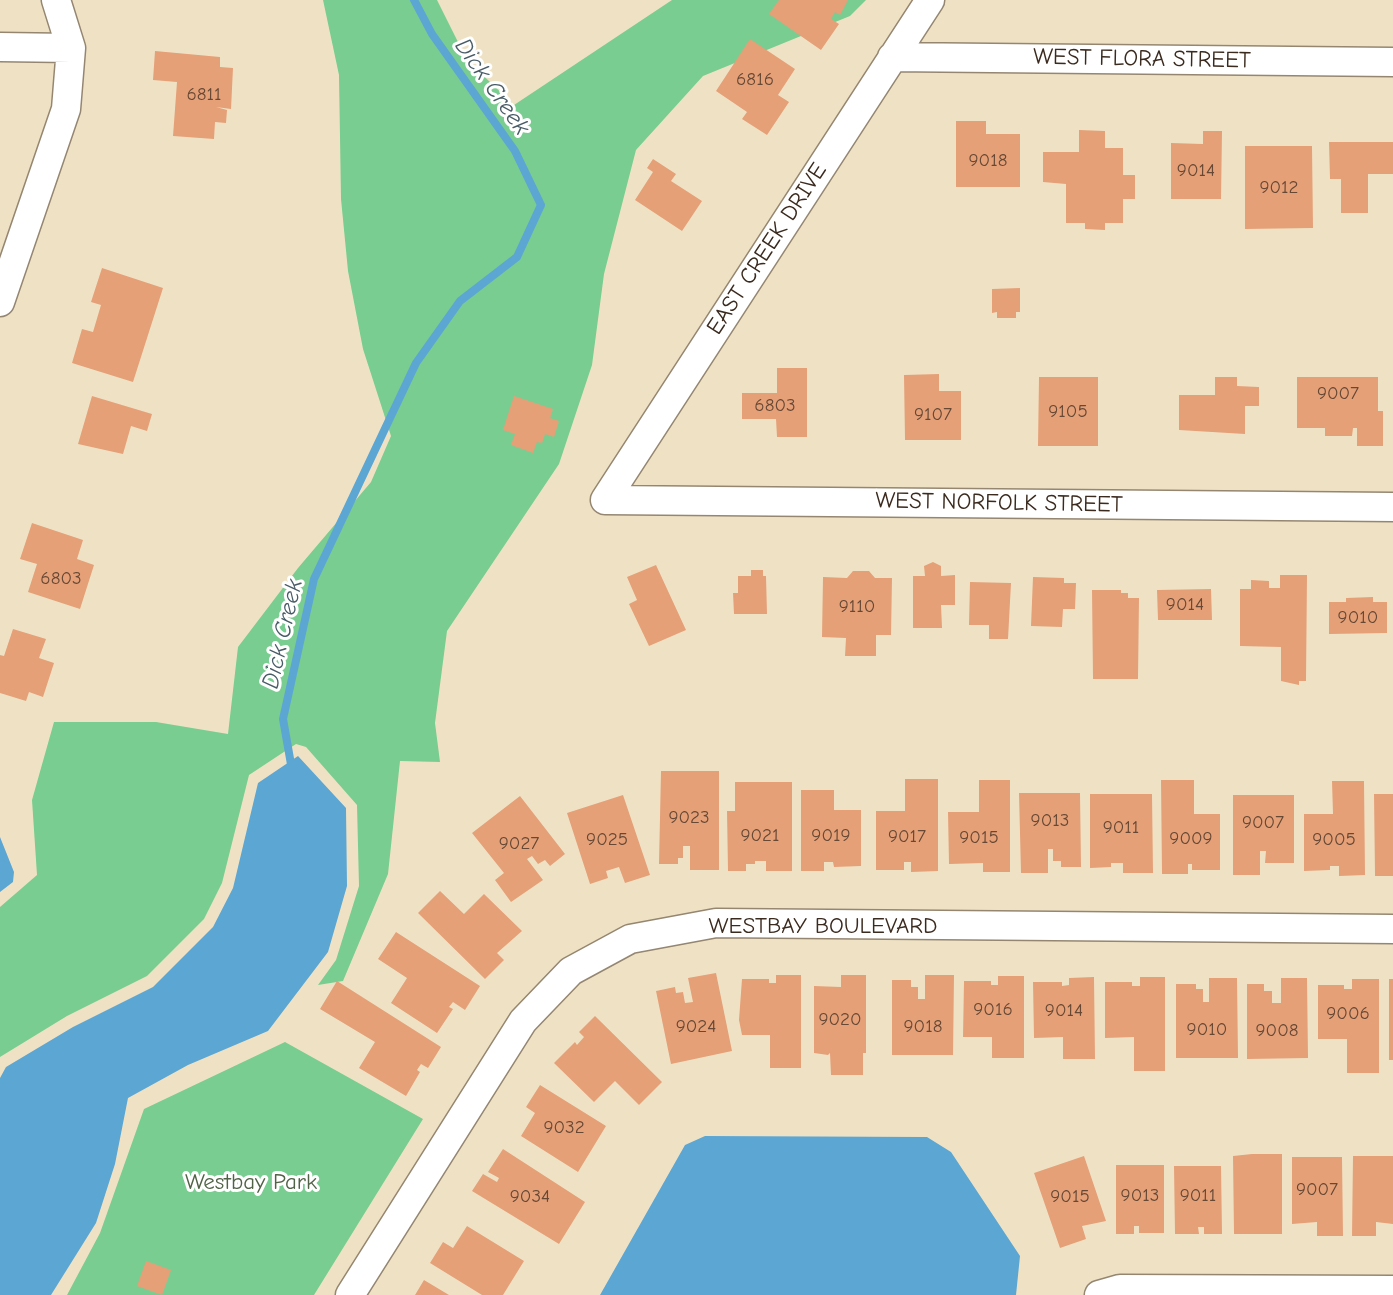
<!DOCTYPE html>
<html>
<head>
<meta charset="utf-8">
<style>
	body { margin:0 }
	canvas { display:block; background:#efe2c4 }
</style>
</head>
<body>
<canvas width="1393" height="1295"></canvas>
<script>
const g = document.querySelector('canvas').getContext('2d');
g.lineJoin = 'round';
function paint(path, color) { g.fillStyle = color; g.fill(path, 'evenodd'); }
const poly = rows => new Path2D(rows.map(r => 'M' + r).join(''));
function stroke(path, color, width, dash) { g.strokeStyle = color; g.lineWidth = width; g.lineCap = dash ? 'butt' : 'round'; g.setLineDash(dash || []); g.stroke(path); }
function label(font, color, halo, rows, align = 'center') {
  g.font = font + ' "Comic Neue",sans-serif'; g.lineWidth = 6; g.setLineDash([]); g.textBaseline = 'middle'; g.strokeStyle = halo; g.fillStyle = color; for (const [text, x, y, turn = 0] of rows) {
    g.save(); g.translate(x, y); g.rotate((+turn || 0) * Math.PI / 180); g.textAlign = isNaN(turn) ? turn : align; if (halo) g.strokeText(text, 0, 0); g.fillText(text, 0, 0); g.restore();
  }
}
paint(poly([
	[323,0,437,0,467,60,514,105,672,0,866,0,850,16,703,76,636,150,604,274,592,365,559,464,447,631,435,723,440,762,400,761,388,874,343,981,318,985,336,960,359,886,357,805,306,747,296,744,249,775,222,883,204,919,147,976,67,1016,0,1057,0,907,37,875,32,800,54,722,156,722,228,734,238,647,298,568,371,482,391,436,363,349,348,271,341,199,339,75],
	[285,1042,423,1119,314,1295,67,1295,100,1233,144,1109]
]), '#7acd90');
paint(poly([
	[298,756,346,808,347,886,328,952,268,1031,188,1065,128,1098,115,1164,96,1223,51,1295,0,1295,0,1078,6,1067,73,1027,153,987,213,927,233,888,258,783],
	[0,837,14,872,13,882,0,892],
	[705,1136,927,1137,951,1152,1020,1256,1016,1295,600,1295,685,1145]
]), '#5ca6d4');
stroke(poly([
	[292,770,283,719,314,579,416,363,460,301,517,257,541,205,515,151,432,34,414,0]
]), '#5ca6d4', 8);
paint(poly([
	[779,0,848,0,840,15,835,12,831,19,839,24,821,50,769,14],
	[750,39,795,69,778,95,789,102,767,135,742,119,747,112,716,91],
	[155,51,220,57,220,67,233,68,231,109,216,107,227,110,226,123,215,122,214,139,173,136,177,82,153,80],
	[956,121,986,121,986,134,1020,134,1020,187,956,187],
	[1079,130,1105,131,1105,148,1123,148,1123,175,1135,175,1135,199,1123,199,1123,223,1105,223,1105,230,1085,229,1085,223,1066,223,1066,184,1043,182,1043,152,1079,152],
	[1203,131,1222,131,1221,199,1171,199,1171,143,1203,144],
	[1329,142,1393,142,1393,174,1368,174,1368,213,1341,213,1341,179,1330,179],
	[1245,146,1312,146,1313,228,1245,229],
	[653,159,676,174,671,181,702,201,682,231,635,200,653,172,647,168],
	[102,268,163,288,133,382,72,363,82,329,93,332,101,305,91,302],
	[1020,288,1020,312,1016,312,1016,318,997,318,997,312,992,313,992,289],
	[777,368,807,368,807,437,777,437,776,419,742,419,742,393,777,393],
	[939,374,939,391,961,391,961,440,905,440,904,375],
	[1039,377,1098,377,1098,446,1038,446],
	[1215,377,1237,377,1237,386,1259,387,1259,406,1245,406,1245,434,1179,430,1179,395,1215,395],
	[1297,377,1378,377,1378,411,1383,411,1383,446,1357,446,1357,428,1353,428,1352,436,1325,436,1325,428,1297,428],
	[92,396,152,414,147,431,131,426,123,454,78,444],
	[514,396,553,409,550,418,559,421,554,437,545,434,542,443,537,442,533,453,511,445,515,434,503,430],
	[32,523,83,540,77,559,94,565,80,609,28,592,37,564,20,559],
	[933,562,941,566,941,576,955,575,955,605,941,605,942,628,913,628,913,576,925,576,924,566],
	[656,565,686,630,649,646,629,604,637,600,627,577],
	[751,570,763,570,763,576,766,576,767,614,734,614,733,593,738,593,738,576,751,576],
	[853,571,869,571,875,578,892,578,891,635,876,635,876,656,845,656,846,638,822,637,823,577,847,578],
	[1280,575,1307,575,1306,681,1299,681,1299,685,1281,681,1281,647,1240,646,1240,589,1251,589,1251,580,1269,581,1269,588,1280,588],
	[1033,577,1064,578,1064,583,1076,583,1075,609,1063,609,1062,627,1031,626],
	[970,582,1011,583,1008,639,989,639,989,625,969,625],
	[1211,589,1212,620,1158,620,1157,590],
	[1092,590,1121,590,1121,593,1128,593,1128,598,1139,598,1138,679,1093,679],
	[1373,597,1373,602,1387,602,1387,633,1329,634,1329,602,1346,602,1346,598],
	[13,629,46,639,39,658,54,663,43,697,29,692,26,701,0,693,0,655,4,656],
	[661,771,719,771,719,870,690,870,690,846,683,846,683,858,678,858,678,864,659,864],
	[905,779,938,779,938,871,911,872,911,862,904,862,904,870,876,870,876,811,905,811],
	[979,780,1010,780,1010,872,983,872,983,863,949,864,948,812,979,812],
	[1161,780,1194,780,1194,814,1220,814,1220,870,1192,870,1192,864,1188,864,1188,874,1162,874],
	[1332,781,1364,781,1365,875,1339,876,1339,866,1330,866,1330,870,1304,871,1304,814,1333,814],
	[735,782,792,782,792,871,766,871,766,861,755,861,755,864,746,864,746,871,728,871,727,811,735,811],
	[801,790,834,790,834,810,861,810,861,866,834,867,833,862,824,862,824,871,801,871],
	[1019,793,1080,793,1081,867,1061,867,1061,861,1053,861,1053,849,1048,849,1048,873,1021,873],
	[1090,794,1152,794,1153,873,1123,873,1123,863,1111,863,1111,867,1090,868],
	[1374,794,1393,794,1393,876,1375,876],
	[623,795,650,875,625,883,619,867,606,871,608,878,590,884,567,813],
	[1233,795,1294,795,1294,863,1265,863,1266,851,1260,851,1260,875,1233,875],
	[520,796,565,854,550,866,545,860,538,864,532,856,527,859,543,880,511,902,495,880,504,873,472,833],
	[440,891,464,914,484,894,522,931,497,953,504,960,485,979,418,913],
	[396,932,480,986,465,1010,453,1002,449,1007,453,1009,437,1033,391,1003,407,978,378,959],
	[716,973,732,1051,671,1064,656,991,675,987,676,993,683,992,685,1003,693,1002,688,978],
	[776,975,801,975,801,1068,770,1068,770,1035,742,1035,739,1020,742,979,769,979,769,983,776,983],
	[841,975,866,975,866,1053,863,1053,863,1075,831,1075,830,1053,828,1055,814,1053,814,986,841,987],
	[925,975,954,975,953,1055,892,1055,892,980,911,980,911,987,918,987,918,999,925,999],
	[998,976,1024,976,1024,1058,992,1058,992,1037,963,1037,964,981,991,981,991,985,998,985],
	[1094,977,1095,1059,1063,1059,1063,1037,1034,1038,1033,982,1062,982,1062,986,1069,985,1069,978],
	[1140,977,1165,977,1165,1071,1134,1071,1134,1037,1105,1038,1105,982,1132,982,1132,986,1140,986],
	[1209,978,1237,978,1238,1058,1176,1058,1176,984,1196,984,1196,989,1203,989,1203,1002,1209,1002],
	[1281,978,1307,978,1308,1058,1247,1059,1247,984,1264,984,1264,991,1272,991,1272,1003,1281,1003],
	[1352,979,1379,979,1379,1073,1347,1073,1347,1039,1318,1039,1318,985,1344,985,1344,989,1352,989],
	[1389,979,1393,979,1393,1060,1389,1060],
	[337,981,441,1047,428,1068,421,1064,417,1070,420,1072,406,1096,359,1068,375,1042,320,1009],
	[595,1016,662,1082,639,1105,615,1081,594,1102,554,1063,575,1042,577,1045,584,1037,579,1032],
	[540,1085,606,1126,578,1172,521,1136,535,1113,526,1107],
	[503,1149,585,1202,559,1244,472,1191,483,1174,497,1182,499,1178,488,1172],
	[1252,1154,1282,1154,1282,1234,1234,1234,1233,1156],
	[1084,1156,1106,1221,1082,1226,1086,1239,1060,1248,1034,1173],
	[1353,1156,1393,1156,1393,1224,1376,1222,1376,1236,1352,1236],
	[1292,1157,1342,1157,1343,1236,1317,1236,1317,1222,1292,1224],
	[1116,1165,1164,1165,1164,1233,1139,1233,1139,1226,1134,1226,1134,1234,1116,1234],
	[1174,1166,1221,1166,1222,1234,1204,1234,1204,1227,1198,1227,1199,1234,1175,1234],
	[467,1226,524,1261,503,1295,482,1295,430,1263,443,1242,453,1248],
	[146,1261,171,1270,162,1295,137,1286],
	[424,1280,449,1295,415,1295]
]), '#e5a078');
const minor = poly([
	[0,47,71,48],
	[892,57,1393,62],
	[0,302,66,109,71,48,56,0],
	[605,500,1393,507],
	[605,500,930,0],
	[350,1295,523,1021,571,971,630,939,716,923,1393,929],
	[1099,1295,1120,1289,1393,1290]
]);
stroke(minor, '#958671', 31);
stroke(minor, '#fff', 28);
label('19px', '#664834', null, [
	["6816",755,80],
	["6811",204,95],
	["9018",988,161],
	["9014",1196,171],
	["9012",1279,188],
	["9007",1338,394],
	["6803",775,406],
	["9105",1068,412],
	["9107",933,415],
	["6803",61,579],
	["9014",1185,605],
	["9110",857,607],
	["9010",1358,618],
	["9023",689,818],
	["9013",1050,821],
	["9007",1263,823],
	["9011",1121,828],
	["9021",760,836],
	["9019",831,836],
	["9017",907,837],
	["9015",979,838],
	["9009",1191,839],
	["9025",607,840],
	["9005",1334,840],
	["9027",519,844],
	["9016",993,1010],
	["9014",1064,1011],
	["9006",1348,1014],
	["9020",840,1020],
	["9024",696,1027],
	["9018",923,1027],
	["9010",1207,1030],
	["9008",1277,1031],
	["9032",564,1128],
	["9007",1317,1190],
	["9013",1140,1196],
	["9011",1198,1196],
	["9034",530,1197],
	["9015",1070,1197]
]);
label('23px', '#3b2a1e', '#fff', [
	["WEST FLORA STREET",1142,59,1],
	["EAST CREEK DRIVE",767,249,-57],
	["WEST NORFOLK STREET",999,503,1],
	["WESTBAY BOULEVARD",823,926]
]);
label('23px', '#516346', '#fff', [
	["Westbay Park",251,1182]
]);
label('italic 24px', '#485c67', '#fff', [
	["Dick Creek",492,87,55],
	["Dick Creek",283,634,-77]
]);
</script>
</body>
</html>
